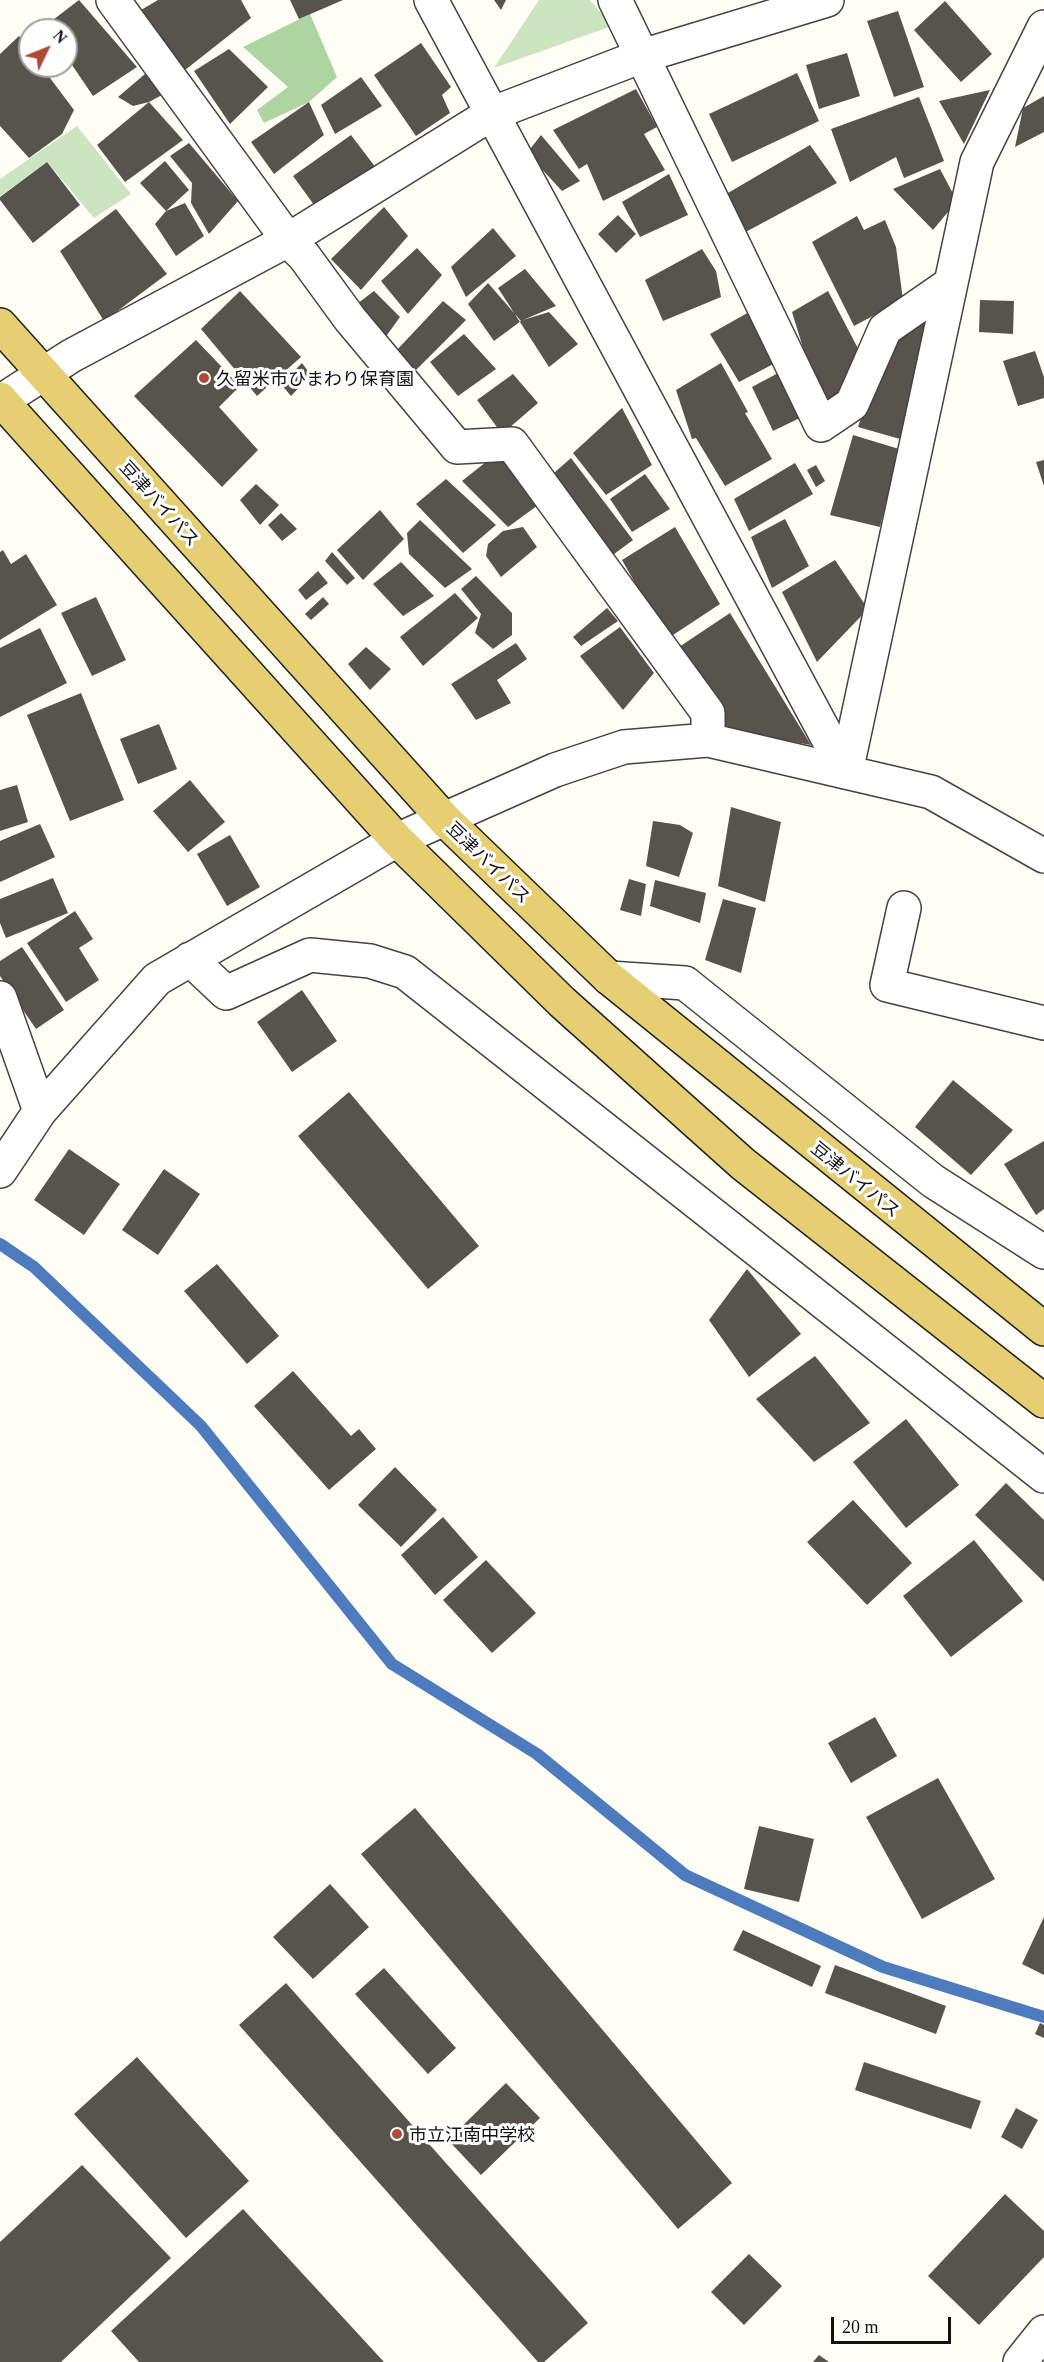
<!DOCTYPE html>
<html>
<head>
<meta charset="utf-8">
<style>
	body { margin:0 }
	#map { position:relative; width:1044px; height:2362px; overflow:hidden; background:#fefef4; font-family:Georgia,serif }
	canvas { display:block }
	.north { position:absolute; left:18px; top:18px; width:60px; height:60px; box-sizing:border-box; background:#fff; border:2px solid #9f9f9f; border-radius:50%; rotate:47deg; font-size:16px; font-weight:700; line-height:24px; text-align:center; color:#101010 }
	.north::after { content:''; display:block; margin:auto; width:21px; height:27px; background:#b04937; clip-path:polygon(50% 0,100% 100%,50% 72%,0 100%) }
	.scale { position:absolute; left:831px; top:2317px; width:120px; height:27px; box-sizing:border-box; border:3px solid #101010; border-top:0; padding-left:8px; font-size:18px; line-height:21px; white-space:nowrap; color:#101010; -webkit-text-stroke:4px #fff; paint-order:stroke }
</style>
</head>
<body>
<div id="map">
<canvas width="1044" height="2362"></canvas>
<div class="north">N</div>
<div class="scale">20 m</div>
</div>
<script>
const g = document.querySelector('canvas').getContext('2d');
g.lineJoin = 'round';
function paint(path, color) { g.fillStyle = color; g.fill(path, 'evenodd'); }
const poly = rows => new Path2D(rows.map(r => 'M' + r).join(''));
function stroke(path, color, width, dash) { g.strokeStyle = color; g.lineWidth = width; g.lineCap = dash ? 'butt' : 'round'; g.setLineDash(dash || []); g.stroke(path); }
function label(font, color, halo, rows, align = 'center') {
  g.font = font + ' Georgia,"Noto Sans JP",serif'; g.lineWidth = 6; g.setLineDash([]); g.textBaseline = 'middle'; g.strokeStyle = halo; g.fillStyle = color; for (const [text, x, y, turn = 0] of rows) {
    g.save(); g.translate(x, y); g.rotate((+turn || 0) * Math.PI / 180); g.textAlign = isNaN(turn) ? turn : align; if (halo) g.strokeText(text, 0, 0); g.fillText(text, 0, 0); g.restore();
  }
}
paint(poly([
	[539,0,590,0,612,26,494,68],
	[77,126,131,194,94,218,47,162,0,196,0,179]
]), '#cce5c0');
paint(poly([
	[310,14,337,77,309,102,264,123,257,110,288,87,243,47]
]), '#aed4a1');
stroke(poly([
	[0,1244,34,1267,201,1426,392,1664,537,1754,685,1875,883,1967,1044,2017]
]), '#4d7bbe', 12);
paint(poly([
	[79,0,137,67,93,96,66,56,66,30,48,30,45,26],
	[158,0,241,0,251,18,180,74,141,10],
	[290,0,343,0,299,19],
	[494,0,506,0,501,10],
	[945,1,992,54,961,82,914,30],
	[898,11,924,87,894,97,867,21],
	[19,36,30,50,30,66,41,66,74,110,62,134,29,158,0,126,0,54],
	[421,43,451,87,442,95,450,113,416,136,374,75],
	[229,49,268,87,230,124,194,71],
	[847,53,860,96,819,109,806,65],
	[797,73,819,121,732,162,709,114],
	[145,74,162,95,149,102,133,106,118,97],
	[361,77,382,106,335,134,321,105],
	[636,89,657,127,644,134,665,170,603,201,587,164,579,169,553,130],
	[990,90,964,144,939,101],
	[1044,96,1044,132,1015,147,1023,108],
	[919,97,944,161,904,178,896,157,850,182,831,129],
	[149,102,183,140,125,182,97,145],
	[309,102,324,135,274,174,251,142],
	[351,135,376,168,317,209,293,176],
	[541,135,580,181,562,191,527,153],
	[189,143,238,201,209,234,191,203,192,183,170,156],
	[810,145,837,183,740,235,721,197],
	[165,161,189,190,166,211,140,183],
	[47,162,80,205,33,243,0,200,0,197],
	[940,169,957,201,933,230,893,189],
	[669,174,688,215,640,237,622,202],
	[185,203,204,236,176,256,155,224,166,211],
	[384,207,408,236,361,290,331,259],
	[116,209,167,274,104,321,60,251],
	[618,215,636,234,616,253,598,234],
	[857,216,864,230,885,220,896,247,903,300,854,326,812,242],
	[493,228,516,256,466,297,451,267],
	[417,248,442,275,408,314,381,281],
	[702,249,716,271,721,297,663,321,645,280],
	[525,269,556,306,523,320,549,312,578,344,549,367,498,288],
	[488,283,521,321,494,341,468,304],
	[240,291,301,357,257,396,201,329],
	[374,291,400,317,382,342,353,307],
	[828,291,863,358,823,413,792,312],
	[980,300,1014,301,1013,334,979,332],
	[443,301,466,320,414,372,395,352],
	[751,311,781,360,739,382,710,334],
	[931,313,907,441,858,427,884,348],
	[464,334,496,369,458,396,430,362],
	[196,340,240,386,219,407,258,450,222,487,134,396],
	[1035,351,1044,377,1044,398,1018,406,1003,361],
	[302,363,311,375,291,396,281,384],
	[721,363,748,412,745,413,772,459,725,486,696,438,692,439,676,390],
	[780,372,804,416,773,431,752,387],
	[513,374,538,403,502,434,477,400],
	[622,408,652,465,606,495,573,453],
	[853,435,899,449,880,527,830,515],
	[496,454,541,503,508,527,462,481],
	[571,458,633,540,606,560,547,479],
	[1044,460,1044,486,1036,462],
	[795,463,813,494,749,531,734,499],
	[816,465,825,481,816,487,807,470],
	[645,474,670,509,632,532,610,499],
	[446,479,496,525,463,553,416,504],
	[256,484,279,505,260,525,240,500],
	[380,510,404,539,363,580,337,550],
	[281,513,297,529,282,541,268,525],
	[785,519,809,566,772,588,751,537],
	[420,520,472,569,445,588,409,554,407,533],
	[523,527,537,547,501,577,486,556,488,544,503,531],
	[675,527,720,604,667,639,622,560],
	[3,550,11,564,26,554,57,605,0,640,0,552],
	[332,552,355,578,347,585,325,561],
	[835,560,868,609,817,662,782,592],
	[401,562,434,596,403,616,373,584],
	[318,571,328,583,306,600,298,590],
	[476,576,512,613,512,635,493,649,475,633,481,614,461,589],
	[455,593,478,618,423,666,400,637],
	[96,597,126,660,92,676,61,613],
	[323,597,329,604,311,620,305,614],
	[607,608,618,621,581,646,573,637],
	[730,613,811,745,727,730,679,647],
	[620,627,654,673,623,710,580,656],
	[40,628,67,683,0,717,0,648],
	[516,643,527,659,497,680,511,703,476,720,451,684],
	[366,647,391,669,370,690,348,664],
	[81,693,124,800,70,821,27,715],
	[159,724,177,769,138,784,120,739],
	[190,780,225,822,188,852,153,811],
	[17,785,28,822,0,831,0,790],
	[731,807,781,822,765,902,718,886],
	[653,821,680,825,693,833,679,877,646,866],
	[40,824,55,857,0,882,0,841],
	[230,835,260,887,227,906,197,854],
	[53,878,68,913,6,938,0,923,0,899],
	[629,879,646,884,641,916,620,910],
	[655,880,706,893,700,923,650,906],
	[723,899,756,908,741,973,705,960],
	[75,911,93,939,79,948,99,980,66,1002,27,943],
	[22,947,64,1010,36,1029,0,976,0,961],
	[302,990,337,1041,292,1072,257,1022],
	[953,1080,1013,1130,971,1175,915,1127],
	[349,1092,479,1246,428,1289,298,1136],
	[1044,1141,1044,1209,1036,1215,1004,1164],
	[69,1149,120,1184,84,1235,34,1200],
	[164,1169,200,1194,158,1255,122,1230],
	[217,1264,279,1336,247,1364,184,1291],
	[747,1269,801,1334,749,1377,709,1320],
	[815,1356,870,1423,814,1462,756,1399],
	[293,1371,351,1436,359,1429,376,1449,329,1490,254,1406],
	[906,1419,959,1485,906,1528,853,1462],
	[395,1467,437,1510,401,1547,358,1505],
	[1006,1483,1044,1520,1044,1582,975,1515],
	[853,1500,912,1563,867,1605,807,1542],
	[443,1517,478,1557,435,1595,401,1555],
	[974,1540,1023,1601,951,1657,903,1596],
	[486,1560,536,1613,492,1653,443,1600],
	[875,1717,897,1756,851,1783,828,1743],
	[938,1778,995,1879,922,1919,866,1817],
	[415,1808,732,2183,678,2229,361,1854],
	[759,1826,814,1839,799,1902,744,1889],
	[330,1884,369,1927,313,1979,273,1937],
	[1044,1917,1044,1975,1022,1964],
	[743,1930,821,1966,812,1987,733,1950],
	[835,1965,946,2006,936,2034,825,1993],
	[384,1968,456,2048,428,2074,355,1994],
	[286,1983,588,2323,544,2362,538,2362,239,2025],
	[1040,2023,1044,2025,1044,2038,1035,2034],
	[137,2057,249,2181,186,2238,74,2114],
	[864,2062,981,2101,971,2129,855,2090],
	[506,2083,540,2118,481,2175,448,2140],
	[1016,2108,1038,2120,1022,2149,1001,2137],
	[82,2165,171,2258,61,2362,0,2362,0,2242],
	[1005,2194,1044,2231,1044,2257,979,2325,928,2276],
	[243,2209,384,2362,139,2362,111,2331],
	[749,2254,782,2286,744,2325,711,2292],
	[819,2355,829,2362,813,2362]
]), '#57534d');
const minor = poly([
	[113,0,288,240,304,256,350,319,457,447,512,444,708,713,708,740],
	[615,0,821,425,852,404,885,329,950,284],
	[0,402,71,356,288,240,491,114,642,56,827,0],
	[846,772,977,162,1044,27],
	[904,908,887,985,1044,1023],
	[190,959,226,993,310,955,370,961,405,972,1044,1476],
	[609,978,685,983,933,1181,1044,1252],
	[0,998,40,1111],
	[0,1171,40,1111,157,979,397,840,555,770,624,747,708,740,931,792,1044,856],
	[1020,2362,1044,2332]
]);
const tertiary = poly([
	[431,0,846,772]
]);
const trunk = poly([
	[0,325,444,819,609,978,1044,1329],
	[0,399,397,840,562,1002,743,1164,1044,1401]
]);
stroke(minor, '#434343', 36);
stroke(tertiary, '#434343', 36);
stroke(trunk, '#212121', 36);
stroke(minor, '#fff', 33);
stroke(tertiary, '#fff', 33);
stroke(trunk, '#e6ce72', 33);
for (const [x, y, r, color] of [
	[204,378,6,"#b04937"],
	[397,2134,6,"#b04937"]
]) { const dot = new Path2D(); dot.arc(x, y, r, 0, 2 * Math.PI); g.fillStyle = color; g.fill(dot); stroke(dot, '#fff', 2); }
label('18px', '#101010', '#fff', [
	["久留米市ひまわり保育園",216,378],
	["市立江南中学校",409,2134]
], 'left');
label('18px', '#101010', '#fff', [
	["豆津バイパス",160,503,48],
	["豆津バイパス",489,862,44],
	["豆津バイパス",856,1179,39]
]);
</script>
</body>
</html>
